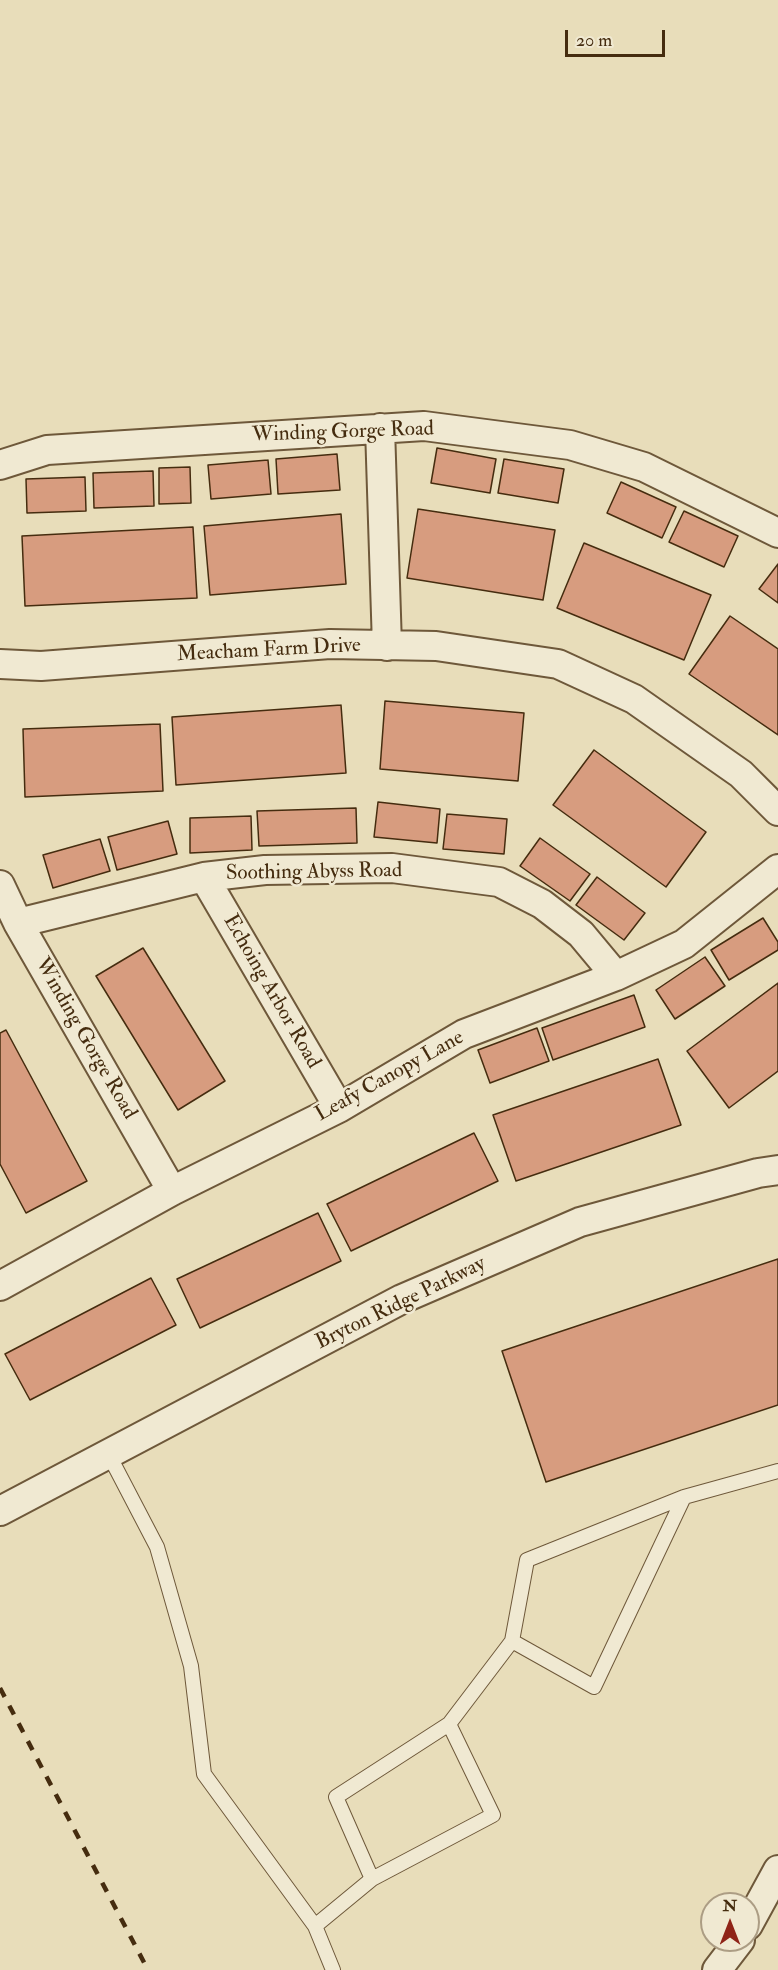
<!DOCTYPE html>
<html>
<head>
<meta charset="utf-8">
<style>
	body { margin:0 }
	#map { position:relative; width:778px; height:1970px; overflow:hidden; background:#e8ddba; font-family:"IM FELL Double Pica",serif }
	canvas { display:block }
	.north { position:absolute; left:700px; top:1892px; width:60px; height:60px; box-sizing:border-box; background:#f0e9d2; border:2px solid #ac9d84; border-radius:50%; rotate:0deg; font-size:16px; font-weight:700; line-height:24px; text-align:center; color:#452c0f }
	.north::after { content:''; display:block; margin:auto; width:21px; height:27px; background:#8f2418; clip-path:polygon(50% 0,100% 100%,50% 72%,0 100%) }
	.scale { position:absolute; left:565px; top:30px; width:100px; height:27px; box-sizing:border-box; border:3px solid #452c0f; border-top:0; padding-left:8px; font-size:18px; line-height:21px; white-space:nowrap; color:#452c0f; -webkit-text-stroke:4px #f0e9d2; paint-order:stroke }
</style>
</head>
<body>
<div id="map">
<canvas width="778" height="1970"></canvas>
<div class="north">N</div>
<div class="scale">20 m</div>
</div>
<script>
const g = document.querySelector('canvas').getContext('2d');
g.lineJoin = 'round';
function paint(path, color) { g.fillStyle = color; g.fill(path, 'evenodd'); }
const poly = rows => new Path2D(rows.map(r => 'M' + r).join(''));
function stroke(path, color, width, dash) { g.strokeStyle = color; g.lineWidth = width; g.lineCap = dash ? 'butt' : 'round'; g.setLineDash(dash || []); g.stroke(path); }
function label(font, color, halo, rows, align = 'center') {
  g.font = font + ' "IM FELL Double Pica",serif'; g.lineWidth = 5; g.setLineDash([]); g.textBaseline = 'middle'; g.strokeStyle = halo; g.fillStyle = color; for (const [text, x, y, turn = 0] of rows) {
    g.save(); g.translate(x, y); g.rotate((+turn || 0) * Math.PI / 180); g.textAlign = isNaN(turn) ? turn : align; if (halo) g.strokeText(text, 0, 0); g.fillText(text, 0, 0); g.restore();
  }
}
const building = poly([
	[437,448,496,459,490,493,431,483,437,448],
	[337,454,340,490,278,494,276,459,337,454],
	[504,459,564,469,558,503,498,493,504,459],
	[268,460,271,494,211,499,208,465,268,460],
	[190,467,191,503,159,504,159,468,190,467],
	[153,471,154,506,94,508,93,473,153,471],
	[85,477,86,511,27,513,26,479,85,477],
	[621,482,676,507,662,538,607,513,621,482],
	[418,509,555,530,543,600,407,578,418,509],
	[684,511,738,536,724,567,669,542,684,511],
	[341,514,346,584,210,595,204,526,341,514],
	[193,527,197,598,25,606,22,536,193,527],
	[584,543,711,595,684,660,557,608,584,543],
	[778,564,778,603,759,589,778,564],
	[730,616,778,649,778,735,689,674,730,616],
	[385,701,524,713,518,781,380,769,385,701],
	[341,705,346,773,176,785,172,717,341,705],
	[160,724,163,791,25,797,23,729,160,724],
	[594,750,706,832,666,887,553,805,594,750],
	[378,802,440,809,437,843,374,837,378,802],
	[356,808,357,843,259,846,257,811,356,808],
	[447,814,507,819,504,854,443,849,447,814],
	[251,816,252,850,190,853,190,818,251,816],
	[168,821,177,854,117,870,108,837,168,821],
	[540,838,590,874,570,901,520,866,540,838],
	[100,839,110,871,53,888,43,855,100,839],
	[597,877,645,913,624,940,576,905,597,877],
	[763,918,778,942,778,950,729,980,711,950,763,918],
	[143,948,225,1081,178,1110,96,976,143,948],
	[705,957,725,986,675,1019,656,990,705,957],
	[778,983,778,1071,729,1108,687,1051,778,983],
	[634,995,645,1027,553,1060,542,1028,634,995],
	[537,1028,549,1061,490,1083,478,1050,537,1028],
	[6,1030,87,1181,26,1213,0,1164,0,1033,6,1030],
	[658,1059,681,1125,516,1181,493,1115,658,1059],
	[474,1133,498,1181,351,1251,327,1204,474,1133],
	[318,1213,341,1261,200,1328,177,1279,318,1213],
	[778,1259,778,1405,546,1482,502,1351,778,1259],
	[151,1278,176,1325,30,1400,5,1354,151,1278]
]);
paint(building, '#d79c7f');
stroke(building, '#452c0f', 1.5);
const service = poly([
	[109,1455,157,1547,191,1666,204,1774,315,1926,333,1970],
	[512,1641,594,1687,684,1497],
	[449,1724,512,1641,527,1560,684,1497,778,1471],
	[315,1926,372,1879,493,1815,449,1724,336,1797,372,1879]
]);
const minor = poly([
	[380,428,387,646],
	[0,465,47,450,424,426,570,445,644,467,778,533],
	[0,664,41,666,330,644,436,646,558,664,634,699,741,774,778,811],
	[204,877,339,1108],
	[0,885,18,923,172,1191],
	[18,923,204,877,265,870,392,868,499,882,542,904,581,934,616,976],
	[0,1286,172,1191,339,1108,464,1034,616,976,684,944,778,869],
	[0,1511,402,1299,580,1222,758,1173,778,1170],
	[748,1925,778,1870],
	[717,1970,740,1940]
]);
stroke(service, '#6e583a', 16);
stroke(minor, '#6e583a', 32);
stroke(service, '#f0e9d2', 14);
stroke(minor, '#f0e9d2', 28);
stroke(poly([
	[0,1688,148,1970]
]), '#452c0f', 4.5, [10, 10]);
label('21px', '#452c0f', '#f0e9d2', [
	["Winding Gorge Road",343,433,-2],
	["Meacham Farm Drive",269,651,-3],
	["Soothing Abyss Road",314,873,-1],
	["Echoing Arbor Road",271,992,60],
	["Winding Gorge Road",85,1039,60],
	["Leafy Canopy Lane",390,1077,-29],
	["Bryton Ridge Parkway",401,1304,-26]
]);
</script>
</body>
</html>
